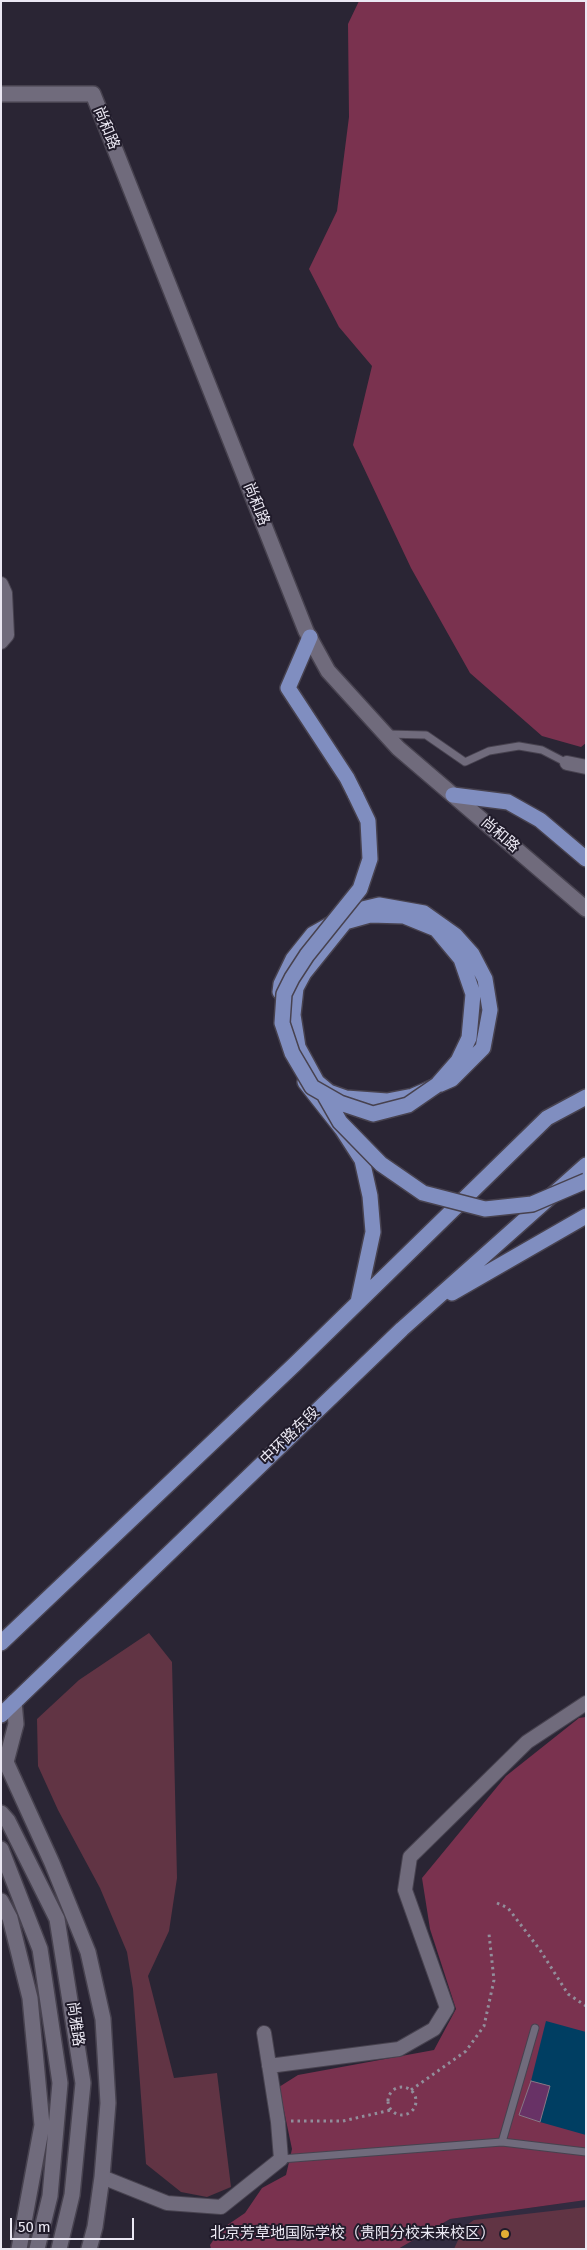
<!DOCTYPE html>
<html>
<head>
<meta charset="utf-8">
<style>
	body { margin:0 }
	#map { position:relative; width:587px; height:2250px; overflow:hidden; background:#2a2534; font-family:"Fira Sans",sans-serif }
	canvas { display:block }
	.frame { position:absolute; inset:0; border:2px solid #ebe8f3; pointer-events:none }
	.scale { position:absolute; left:10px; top:2218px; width:124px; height:22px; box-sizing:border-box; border:2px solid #ebe8f3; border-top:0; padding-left:6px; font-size:15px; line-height:18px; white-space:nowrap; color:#ebe8f3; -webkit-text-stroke:4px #201b2a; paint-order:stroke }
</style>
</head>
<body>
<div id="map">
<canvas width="587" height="2250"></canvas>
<div class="frame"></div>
<div class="scale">50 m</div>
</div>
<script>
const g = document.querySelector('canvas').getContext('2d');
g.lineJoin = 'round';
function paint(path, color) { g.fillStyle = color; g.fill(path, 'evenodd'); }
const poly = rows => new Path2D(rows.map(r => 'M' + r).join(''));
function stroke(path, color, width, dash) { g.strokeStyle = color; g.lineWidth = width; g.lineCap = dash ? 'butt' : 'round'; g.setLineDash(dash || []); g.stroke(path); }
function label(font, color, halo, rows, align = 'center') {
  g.font = font + ' "Fira Sans","Noto Sans SC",sans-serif'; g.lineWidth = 4; g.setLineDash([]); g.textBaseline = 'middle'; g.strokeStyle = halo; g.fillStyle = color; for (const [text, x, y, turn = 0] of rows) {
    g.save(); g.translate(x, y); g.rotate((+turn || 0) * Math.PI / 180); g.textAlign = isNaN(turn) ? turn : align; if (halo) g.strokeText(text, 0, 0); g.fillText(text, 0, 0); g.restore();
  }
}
paint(poly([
	[586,2200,586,2249,398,2249,450,2219]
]), '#322b40');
paint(poly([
	[149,1633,172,1662,177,1878,169,1931,148,1976,174,2078,217,2073,231,2187,207,2197,181,2192,146,2164,133,1989,127,1952,100,1888,58,1810,38,1766,37,1719,79,1680],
	[586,2207,586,2249,454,2249,464,2227,474,2220]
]), '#613444');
paint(poly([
	[359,1,586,1,586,743,581,747,542,736,470,673,411,568,353,445,372,366,339,327,309,269,337,211,349,117,348,24],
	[586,1717,586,2200,450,2219,398,2249,211,2249,210,2245,220,2230,245,2213,262,2188,286,2175,292,2149,279,2087,298,2075,434,2050,456,2009,430,1929,422,1878,506,1776,579,1718]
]), '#7a324f');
paint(poly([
	[546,2021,586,2032,586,2135,540,2122,550,2086,531,2081]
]), '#003e62');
const building = poly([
	[531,2081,550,2086,540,2122,519,2115,531,2081]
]);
paint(building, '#683266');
stroke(building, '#867785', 1);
const service = poly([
	[387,734,426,735,465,762,489,751,519,746,542,750,567,763],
	[502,2142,535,2028],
	[281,2159,502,2142,586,2152]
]);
const minor = poly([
	[1,584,5,593,7,635,1,642],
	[567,763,586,767],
	[269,2066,399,2049,434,2029,447,2008,405,1890,410,1857,527,1742,586,1703],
	[102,2177,167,2203,221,2207,281,2159,278,2122,264,2033]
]);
const tertiary = poly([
	[1,94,93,94,306,631,328,671,398,748,586,909]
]);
const secondary = poly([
	[14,1702,16,1724,6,1762,52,1863,88,1952,103,2019,108,2103,102,2177,95,2227,89,2249],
	[1,1813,8,1821,57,1919,83,2083,72,2195,59,2249],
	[1,1849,40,1949,60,2083,50,2196,37,2249],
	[1,1901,10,1918,30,1998,42,2125,19,2249]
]);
const trunk = poly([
	[310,637,288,688,347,778,356,796],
	[453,795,508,802,540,820,586,859],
	[280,992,281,984,293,959,313,934,354,911,379,905,424,913,455,935,472,954,485,979,490,1010,483,1048,452,1079,413,1096,387,1101,346,1098,329,1092,317,1082,298,1047,293,1015,296,988,304,973,345,922,370,915,404,916,436,929,461,959,473,994,469,1038,458,1061,437,1085],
	[305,1082,342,1129,362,1160,370,1196,373,1232,358,1302],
	[452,1293,586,1216],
	[1,1643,294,1365,547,1118,586,1097],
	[1,1715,402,1329,586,1165]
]);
stroke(service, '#47424f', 9);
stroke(minor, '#47424f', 16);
stroke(tertiary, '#47424f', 18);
stroke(secondary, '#47424f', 18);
stroke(trunk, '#47424f', 18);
stroke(poly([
	[497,1903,508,1908,540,1950,568,1994,586,2006],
	'388 2101a14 14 0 1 1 28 0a14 14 0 1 1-28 0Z',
	[411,2090,466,2051,484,2026,494,1980,489,1934],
	[291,2121,343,2121,391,2110]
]), '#928e9b', 3, [2.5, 4]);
stroke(service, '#706b7c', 7);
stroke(minor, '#706b7c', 14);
stroke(tertiary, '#706b7c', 15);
stroke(secondary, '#706b7c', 15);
stroke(trunk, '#808ec0', 15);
const trunkBridge = poly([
	[356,796,368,821,370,859,360,889,307,955,292,978,284,994,282,1023,292,1053,312,1087,340,1103,373,1114,408,1105,437,1085],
	[324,1094,340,1122,381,1164,423,1193,485,1209,532,1204,586,1181]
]);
stroke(trunkBridge, '#47424f', 18, []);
stroke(trunkBridge, '#808ec0', 15);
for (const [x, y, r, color] of [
	[505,2234,5,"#e3ae34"]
]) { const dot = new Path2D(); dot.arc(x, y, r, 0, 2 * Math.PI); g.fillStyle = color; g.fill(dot); stroke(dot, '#201b2a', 2); }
label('15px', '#ebe8f3', '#201b2a', [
	["尚和路",106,128,68],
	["尚和路",256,504,68],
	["尚和路",500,835,41],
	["中环路东段",290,1436,-44],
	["尚雅路",75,2024,82]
]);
label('15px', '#ebe8f3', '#201b2a', [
	["北京芳草地国际学校（贵阳分校未来校区）",495,2234]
], 'right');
</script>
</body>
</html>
